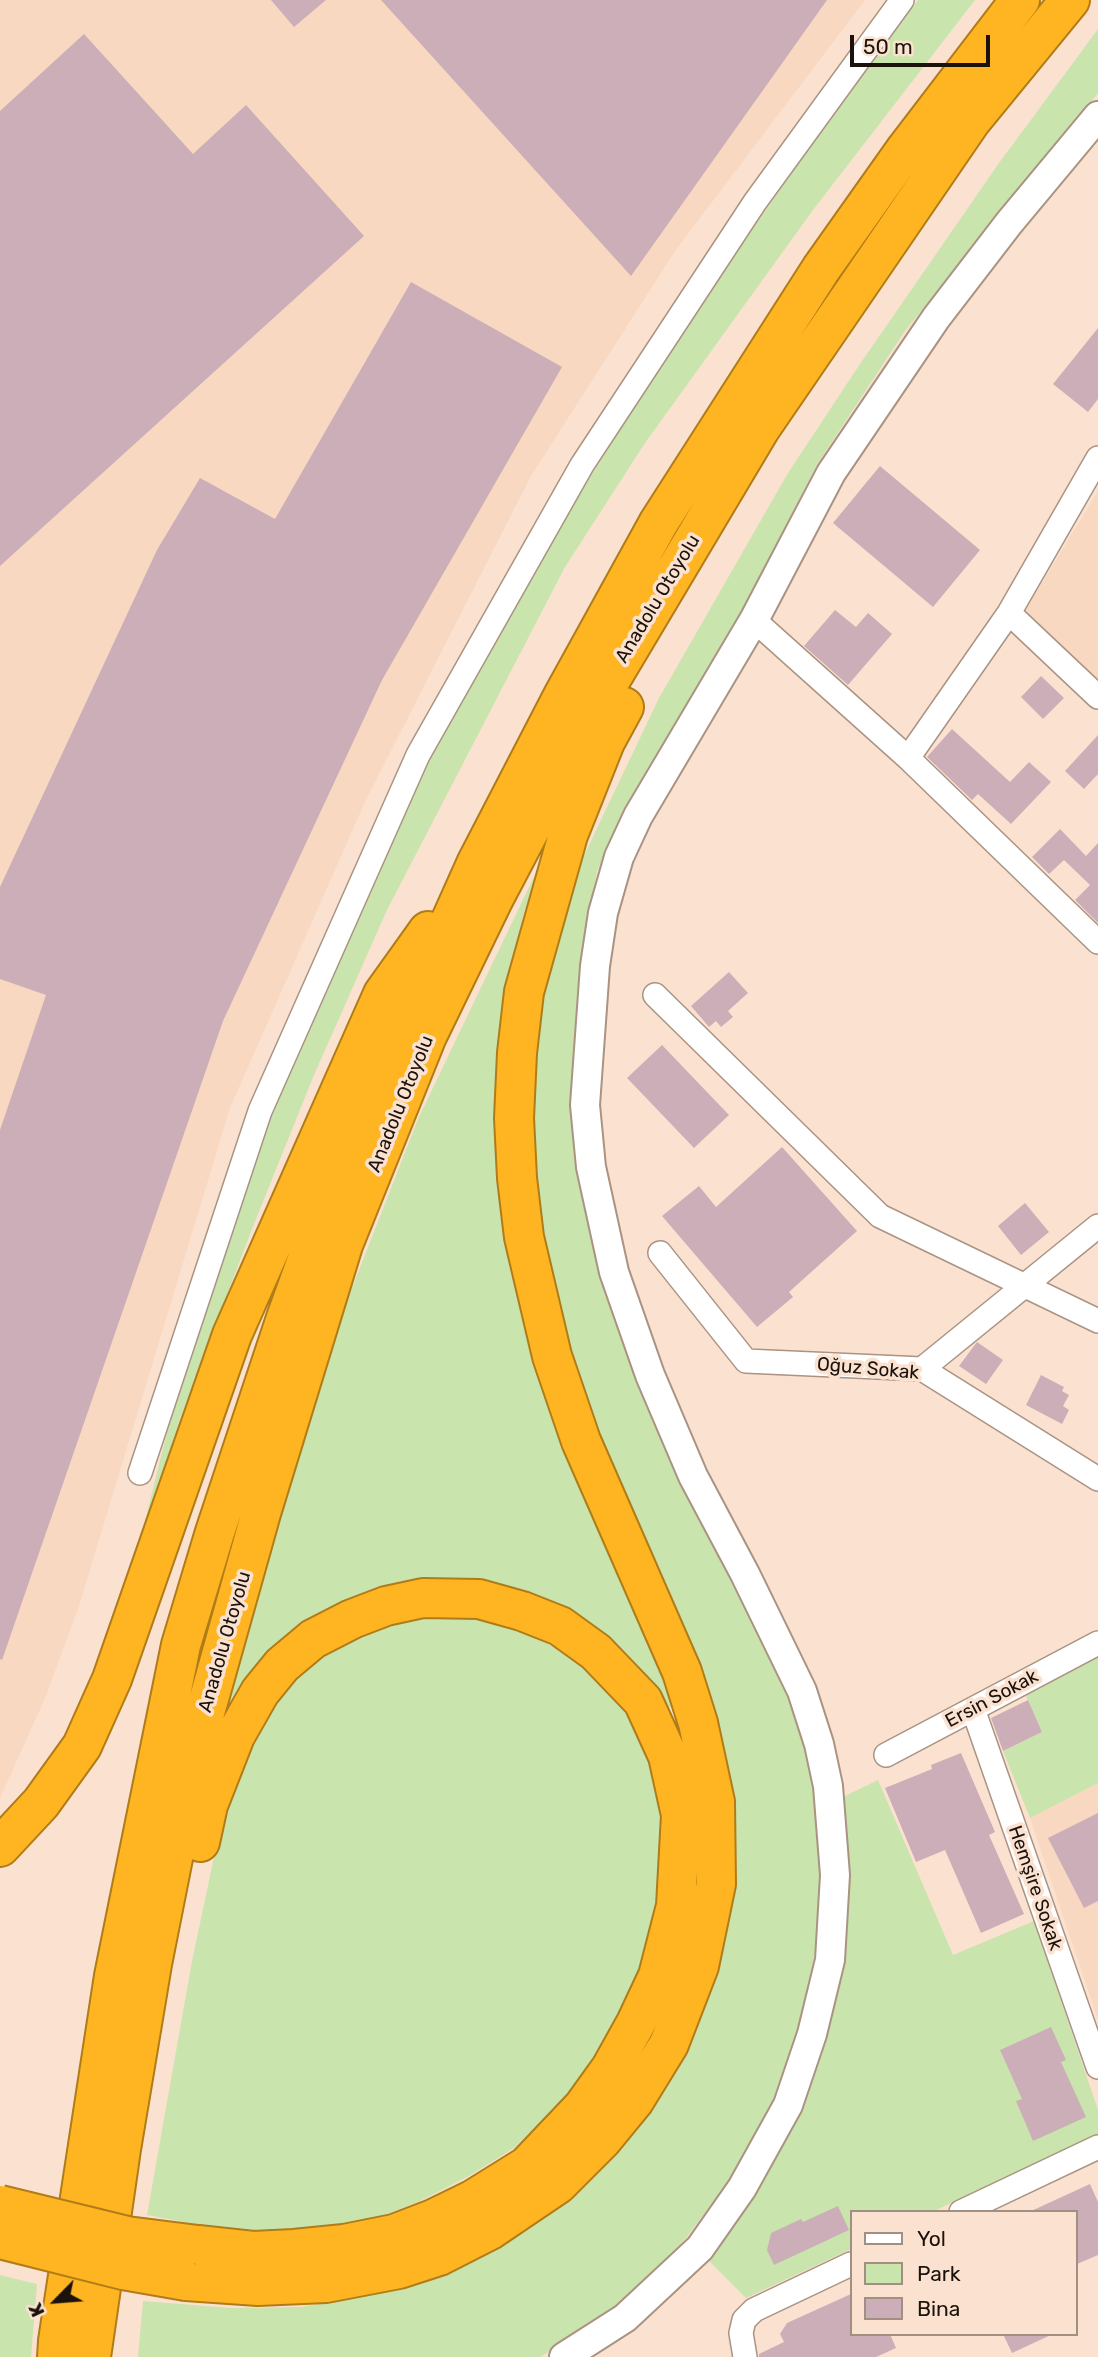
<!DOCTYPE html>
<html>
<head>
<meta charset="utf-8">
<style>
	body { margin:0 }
	#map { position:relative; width:1098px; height:2357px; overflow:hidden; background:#fbe2d0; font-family:Rubik,sans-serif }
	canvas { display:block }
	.legend { position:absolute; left:850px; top:2210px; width:228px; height:126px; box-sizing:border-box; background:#fbe2d0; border:2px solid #a18f81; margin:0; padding:9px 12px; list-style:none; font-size:21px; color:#1a120b }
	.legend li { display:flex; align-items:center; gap:14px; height:35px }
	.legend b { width:35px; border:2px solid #a18f81 }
	.north { position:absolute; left:21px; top:2266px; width:70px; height:70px; -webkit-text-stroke:5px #fbe2d0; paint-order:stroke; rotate:245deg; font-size:19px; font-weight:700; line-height:28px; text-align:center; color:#1a120b }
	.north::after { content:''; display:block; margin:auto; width:24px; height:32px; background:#1a120b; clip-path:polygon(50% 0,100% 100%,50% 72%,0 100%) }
	.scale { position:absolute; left:850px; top:35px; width:140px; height:32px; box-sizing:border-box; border:4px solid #1a120b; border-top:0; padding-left:9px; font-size:21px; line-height:24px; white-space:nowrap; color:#1a120b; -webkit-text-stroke:5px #fbe2d0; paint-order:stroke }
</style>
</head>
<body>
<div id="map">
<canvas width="1098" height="2357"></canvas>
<ul class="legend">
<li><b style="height:9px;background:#fff"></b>Yol</li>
<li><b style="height:19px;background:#cae4ad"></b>Park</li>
<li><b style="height:19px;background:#ccaeb8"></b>Bina</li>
</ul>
<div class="north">K</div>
<div class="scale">50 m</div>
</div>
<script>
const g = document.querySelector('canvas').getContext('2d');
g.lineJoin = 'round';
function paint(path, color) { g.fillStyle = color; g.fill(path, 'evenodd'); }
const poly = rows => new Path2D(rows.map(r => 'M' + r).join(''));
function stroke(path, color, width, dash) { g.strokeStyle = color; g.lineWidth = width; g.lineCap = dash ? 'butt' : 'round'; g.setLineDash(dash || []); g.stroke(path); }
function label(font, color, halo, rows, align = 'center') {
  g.font = font + ' Rubik,sans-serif'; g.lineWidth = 7; g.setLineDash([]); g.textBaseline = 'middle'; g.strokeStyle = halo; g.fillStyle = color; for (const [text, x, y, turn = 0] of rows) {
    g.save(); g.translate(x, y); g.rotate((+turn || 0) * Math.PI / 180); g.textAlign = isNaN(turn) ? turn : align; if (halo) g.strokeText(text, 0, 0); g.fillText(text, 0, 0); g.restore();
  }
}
paint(poly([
	[0,0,865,0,675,251,531,476,365,802,230,1108,79,1606,46,1696,0,1798],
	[1098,491,1098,685,1023,614],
	[1098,1783,1098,2020,1030,1818]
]), '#f8d8c1');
paint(poly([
	[918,0,975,0,813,210,645,443,565,567,387,910,314,1075,252,1229,181,1416,138,1549,182,1372,243,1180,374,871,426,765,548,544,695,311,875,54],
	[1098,29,1098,93,905,331,816,466,734,628,680,725,634,794,597,871,586,935,581,1169,790,1693,807,1750,819,1815,822,1878,817,1942,804,2010,787,2067,761,2127,725,2186,686,2238,643,2284,595,2325,540,2357,138,2357,143,2301,231,2308,301,2307,396,2290,460,2268,531,2228,563,2205,593,2178,647,2115,690,2047,712,1988,727,1931,733,1865,733,1800,719,1730,697,1657,661,1571,617,1479,585,1399,559,1307,540,1223,533,1134,533,1058,546,971,569,887,659,698,788,473,860,364,999,163],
	[540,864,522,919,504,1033,502,1184,679,1705,661,1709,452,1580,397,1583,356,1597,312,1619,248,1682,223,1716,298,1447,345,1306,418,1119],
	[435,1618,479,1618,525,1632,569,1655,609,1687,637,1729,655,1779,661,1824,658,1892,648,1947,627,2005,599,2056,559,2104,514,2148,469,2176,420,2201,382,2216,329,2228,280,2234,232,2231,147,2215,192,1961,225,1805,262,1718,295,1679,337,1646,384,1624],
	[1098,1653,1098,1783,1030,1818,1003,1751,1042,1732,1024,1692],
	[878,1780,953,1955,1034,1921,1098,2110,1098,2135,932,2212,851,2212,851,2249,746,2298,704,2256,810,2071,841,1798],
	[0,2275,37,2284,31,2357,0,2357]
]), '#cae4ad');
paint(poly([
	[271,0,326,0,294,27],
	[381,0,827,0,631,276],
	[84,34,193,154,246,105,364,236,0,566,0,111],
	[411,282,562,367,382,680,223,1021,2,1660,0,1659,0,1130,46,995,0,979,0,887,157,550,200,478,275,519],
	[1098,328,1098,399,1088,412,1053,384],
	[880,466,980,550,933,607,833,523],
	[835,610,856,627,868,613,892,634,848,685,804,646],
	[1041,676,1064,698,1043,719,1021,697],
	[952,729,1010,782,1029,762,1051,782,1011,824,978,794,972,800,927,757],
	[1098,735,1098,774,1084,789,1065,771],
	[1060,829,1086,856,1098,843,1098,923,1075,900,1090,885,1064,860,1049,874,1032,857],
	[729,972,748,993,728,1011,733,1017,721,1027,716,1021,709,1027,691,1006],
	[662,1045,729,1115,694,1148,627,1078],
	[782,1147,857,1231,789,1292,793,1297,757,1327,662,1216,699,1186,716,1207],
	[1025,1203,1049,1232,1021,1255,998,1226],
	[977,1342,1003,1360,986,1384,959,1366],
	[1041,1375,1064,1387,1062,1391,1069,1395,1063,1406,1069,1410,1062,1424,1026,1405],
	[1028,1700,1042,1732,1003,1751,991,1718],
	[961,1753,995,1832,989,1835,1024,1914,981,1933,945,1850,916,1862,885,1788,932,1769,931,1765],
	[1098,1813,1098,1901,1084,1908,1048,1838],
	[1051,2027,1066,2060,1061,2062,1086,2117,1033,2141,1016,2101,1022,2099,1000,2050],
	[1090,2184,1098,2202,1098,2255,1075,2265,1075,2212,1029,2212],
	[838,2206,849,2230,774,2265,767,2250,771,2233,801,2219,803,2222],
	[851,2294,851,2334,890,2334,896,2348,876,2357,759,2357,759,2354,784,2342,780,2334,787,2323],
	[1003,2334,1053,2334,1012,2353]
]), '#ccaeb8');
const minor = poly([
	[1009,613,1098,697],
	[754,620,908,758,1098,942],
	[908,758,1009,613,1098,458],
	[655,995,880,1216,1098,1321],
	[660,1253,746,1361,922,1369,1098,1479],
	[922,1369,1098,1226],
	[140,1473,260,1111,418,755,582,465,755,202,902,0],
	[973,1709,1098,2067],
	[886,1755,1098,1643],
	[961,2212,1098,2147],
	[745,2357,741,2333,744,2320,754,2310,851,2264]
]);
const tertiary = poly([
	[564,2357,625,2318,700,2248,742,2188,788,2105,812,2034,830,1960,835,1875,828,1786,819,1744,802,1691,745,1574,693,1476,650,1375,614,1272,591,1167,585,1105,595,966,603,913,619,857,638,816,754,620,831,473,936,318,1009,223,1098,116]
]);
const motorway = poly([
	[0,1847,41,1803,82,1746,112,1679,232,1335,383,994,428,931],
	[198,2245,253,2251,294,2249,344,2244,394,2234,433,2219,474,2199,527,2166,583,2107,611,2068,636,2023,658,1976,676,1906,681,1815,668,1756,643,1701,596,1652,560,1626,522,1611,479,1599,423,1598,386,1606,352,1619,313,1639,282,1665,260,1692,235,1736,208,1805,200,1842],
	[186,2281,258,2286,326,2283,399,2269,439,2256,490,2230,558,2184,602,2140,634,2101,669,2044,699,1966,716,1884,715,1802,698,1723,682,1672,581,1441,552,1356,524,1237,517,1178,514,1118,517,1053,524,992,568,835,605,742,624,707],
	[57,2357,58,2341,114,1976,181,1645,215,1532,286,1318,340,1168,476,864,563,696,659,522,821,269,906,149,1020,0],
	[91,2357,121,2149,152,1964,194,1752,261,1513,343,1245,427,1036,493,900,595,706,760,429,971,121,1070,0]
]);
stroke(minor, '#aa9382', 26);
stroke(tertiary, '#aa9382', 32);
stroke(motorway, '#af7c19', 42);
stroke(minor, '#fff', 23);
stroke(tertiary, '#fff', 28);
stroke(motorway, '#ffb521', 38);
const motorwayBridge = poly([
	[0,2205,127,2236,198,2245],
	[0,2239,123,2270,186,2281]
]);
stroke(motorwayBridge, '#af7c19', 42, []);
stroke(motorwayBridge, '#ffb521', 38);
label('19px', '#1a120b', '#fbe2d0', [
	["Anadolu Otoyolu",658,599,-59],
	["Anadolu Otoyolu",401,1104,-68],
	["Oğuz Sokak",868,1369,5],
	["Anadolu Otoyolu",225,1642,-74],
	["Ersin Sokak",992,1699,-28],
	["Hemşire Sokak",1035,1888,71]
]);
</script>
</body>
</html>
